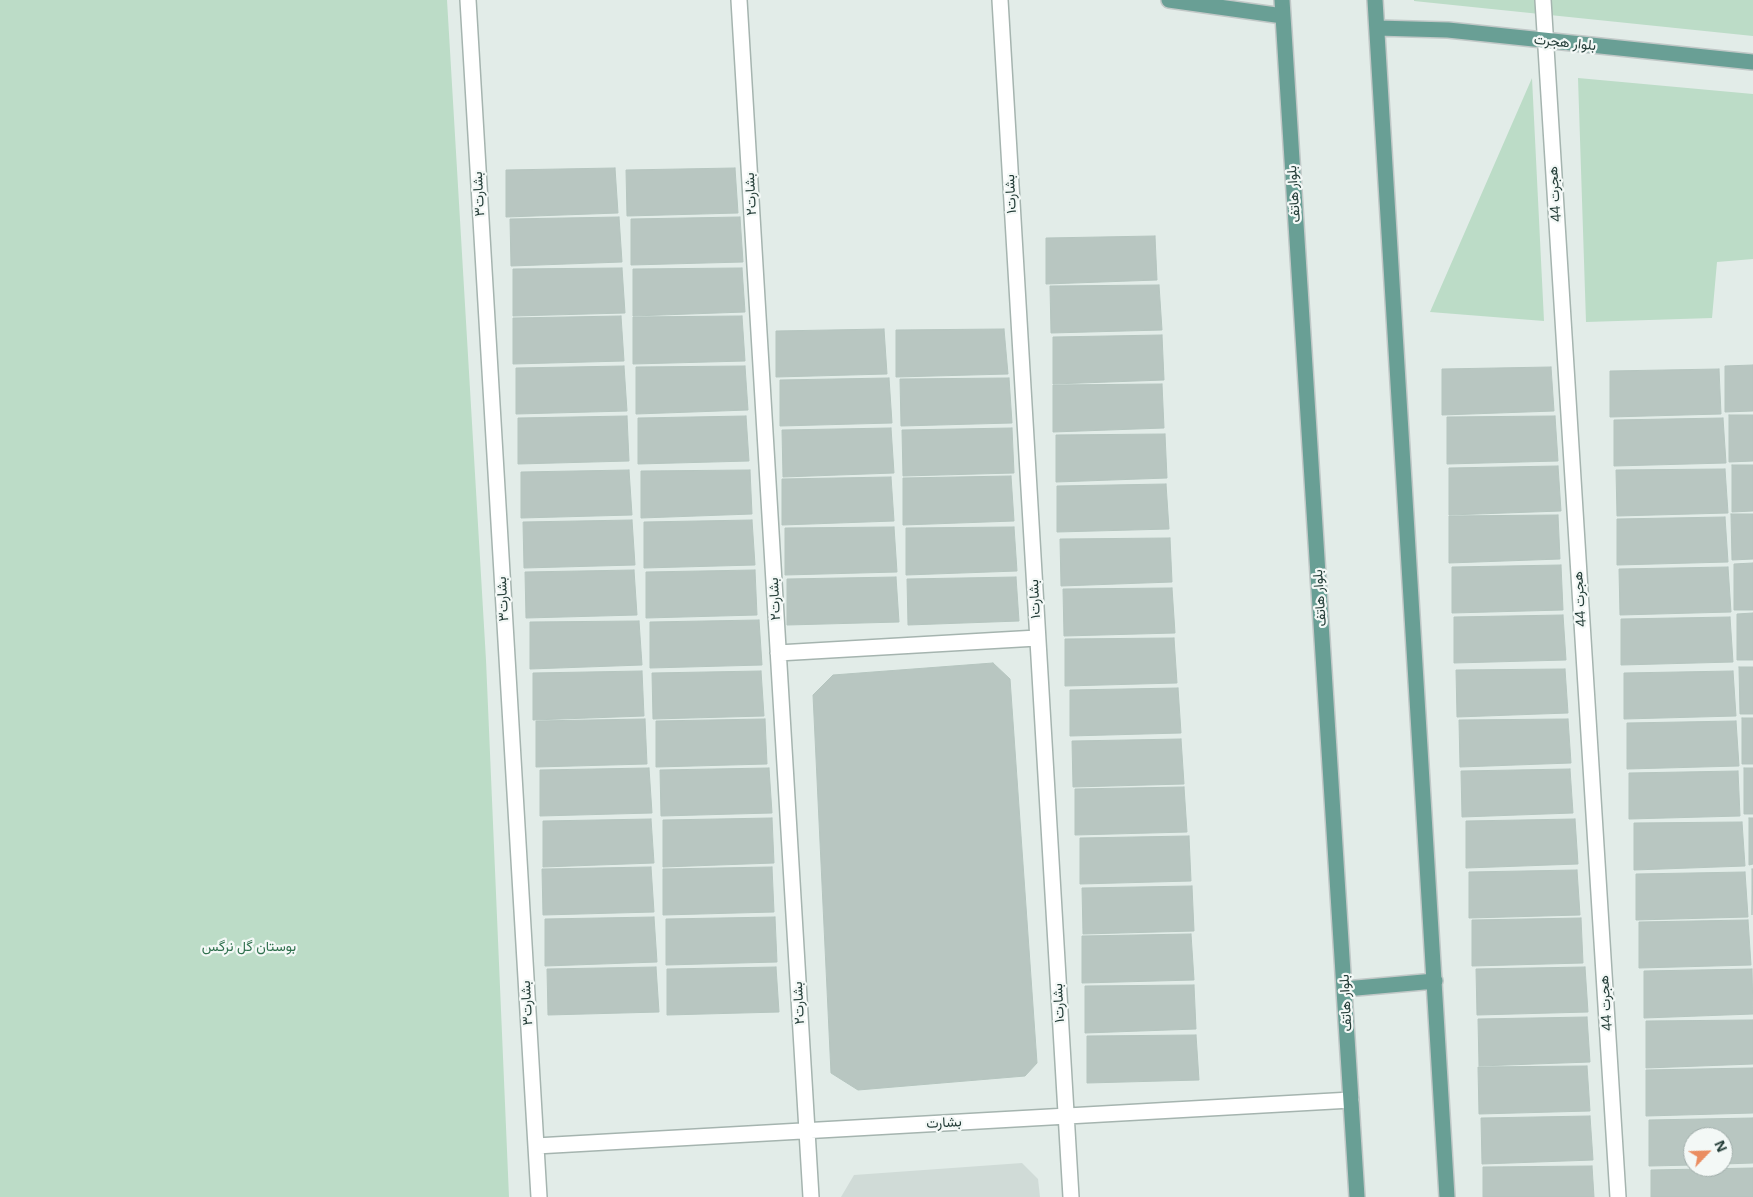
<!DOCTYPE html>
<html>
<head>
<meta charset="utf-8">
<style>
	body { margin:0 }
	#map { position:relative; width:1753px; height:1197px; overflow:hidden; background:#e2ece8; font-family:"Open Sans",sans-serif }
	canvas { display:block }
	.north { position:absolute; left:1683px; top:1127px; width:50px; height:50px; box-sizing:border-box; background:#f3f8f6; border:1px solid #a0adaa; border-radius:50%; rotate:66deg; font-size:14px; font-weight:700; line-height:20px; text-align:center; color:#233c37 }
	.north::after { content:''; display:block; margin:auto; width:18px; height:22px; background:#ea8d61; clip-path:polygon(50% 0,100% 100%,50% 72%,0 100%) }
</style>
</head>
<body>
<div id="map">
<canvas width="1753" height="1197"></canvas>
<div class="north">N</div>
</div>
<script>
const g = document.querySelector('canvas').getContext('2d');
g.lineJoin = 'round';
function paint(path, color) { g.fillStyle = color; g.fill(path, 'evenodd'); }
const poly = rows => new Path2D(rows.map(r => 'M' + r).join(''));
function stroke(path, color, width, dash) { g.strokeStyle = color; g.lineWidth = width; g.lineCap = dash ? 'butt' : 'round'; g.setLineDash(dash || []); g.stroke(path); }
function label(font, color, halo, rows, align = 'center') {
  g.font = font + ' "Open Sans",Vazirmatn,sans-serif'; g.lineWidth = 4.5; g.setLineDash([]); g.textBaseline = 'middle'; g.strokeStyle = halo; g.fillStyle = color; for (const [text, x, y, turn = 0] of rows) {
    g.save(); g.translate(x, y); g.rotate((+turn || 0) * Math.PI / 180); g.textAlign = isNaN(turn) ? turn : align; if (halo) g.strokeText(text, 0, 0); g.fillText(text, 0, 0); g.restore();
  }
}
paint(poly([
	[1022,1163,1038,1179,1040,1197,841,1197,854,1175]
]), '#d0dbd7');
paint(poly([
	[0,0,447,0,486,660,509,1197,0,1197],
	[1414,0,1753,0,1753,36,1414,1],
	[1532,78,1544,321,1430,312],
	[1578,78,1753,94,1753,259,1717,262,1712,318,1586,322]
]), '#bcdcc7');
const building = poly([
	[615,168,618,213,506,217,506,170,615,168],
	[735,168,738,213,627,216,626,170,735,168],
	[619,217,622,262,511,266,510,219,619,217],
	[740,217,743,262,631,265,631,219,740,217],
	[1155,236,1157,280,1046,284,1046,238,1155,236],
	[622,268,625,313,513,316,513,269,622,268],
	[742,268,745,312,633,316,633,269,742,268],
	[1159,285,1162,330,1051,333,1050,286,1159,285],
	[621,316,624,361,513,364,513,318,621,316],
	[742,316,745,361,633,364,633,317,742,316],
	[884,329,887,374,776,377,776,331,884,329],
	[1004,329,1008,374,896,377,896,330,1004,329],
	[1162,335,1164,380,1053,384,1053,337,1162,335],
	[1753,365,1753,411,1725,412,1725,366,1753,365],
	[624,366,627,411,516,414,516,368,624,366],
	[745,366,748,410,636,414,636,367,745,366],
	[1551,367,1554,411,1442,415,1442,369,1551,367],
	[1719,369,1721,414,1610,417,1610,371,1719,369],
	[889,378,892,423,780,426,780,380,889,378],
	[1009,378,1012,423,901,426,900,379,1009,378],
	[1162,384,1164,428,1053,432,1053,385,1162,384],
	[1729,415,1753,415,1753,461,1729,462,1729,415],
	[627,416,629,461,518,464,518,418,627,416],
	[746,416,749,461,638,464,638,418,746,416],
	[1555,416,1558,461,1447,464,1447,417,1555,416],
	[1723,418,1726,463,1614,466,1614,420,1723,418],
	[891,428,894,473,783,477,782,430,891,428],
	[1012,428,1014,473,903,476,902,430,1012,428],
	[1165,434,1167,478,1056,482,1056,435,1165,434],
	[1732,465,1753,465,1753,511,1732,512,1732,465],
	[1558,466,1561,511,1449,515,1449,468,1558,466],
	[1725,469,1728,513,1617,516,1616,470,1725,469],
	[629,470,632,515,521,518,521,472,629,470],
	[750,470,752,514,641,518,641,471,750,470],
	[1011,476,1014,521,903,525,903,478,1011,476],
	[891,477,894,521,782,525,782,479,891,477],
	[1166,484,1169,529,1057,532,1057,486,1166,484],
	[1731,514,1753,514,1753,559,1732,560,1731,514],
	[1558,515,1560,559,1449,563,1449,516,1558,515],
	[1725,517,1728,562,1617,565,1617,519,1725,517],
	[632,520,635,565,524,568,523,522,632,520],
	[752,520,755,565,644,568,644,522,752,520],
	[894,527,897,572,785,575,785,528,894,527],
	[1014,527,1017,571,906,575,906,528,1014,527],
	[1170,538,1172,582,1061,586,1060,539,1170,538],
	[1753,563,1753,610,1734,610,1734,564,1753,563],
	[1561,565,1563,610,1452,613,1452,567,1561,565],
	[1728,567,1731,612,1620,615,1619,569,1728,567],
	[634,570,637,615,526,618,525,572,634,570],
	[755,570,757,615,646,618,646,572,755,570],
	[896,577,899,622,787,625,787,579,896,577],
	[1016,577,1019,621,908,625,907,579,1016,577],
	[1172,588,1175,633,1064,636,1063,589,1172,588],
	[1753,613,1753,660,1737,660,1737,614,1753,613],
	[1563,615,1566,660,1454,663,1454,617,1563,615],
	[1730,617,1733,662,1621,665,1621,619,1730,617],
	[759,620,762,665,650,668,650,622,759,620],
	[639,621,642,665,530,669,530,622,639,621],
	[1174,638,1177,683,1065,686,1065,639,1174,638],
	[993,663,1010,679,1037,1063,1025,1076,858,1090,831,1073,813,695,833,675,993,663],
	[1739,667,1753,667,1753,714,1740,714,1739,667],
	[1565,669,1568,713,1457,717,1456,670,1565,669],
	[642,671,644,716,533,720,533,673,642,671],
	[761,671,764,716,653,719,652,673,761,671],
	[1733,671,1736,716,1624,719,1624,673,1733,671],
	[1178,688,1181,733,1070,736,1070,690,1178,688],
	[1742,718,1753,718,1753,764,1742,764,1742,718],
	[645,719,647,764,536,767,536,721,645,719],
	[765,719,767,764,656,767,656,721,765,719],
	[1568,719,1571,763,1460,767,1459,720,1568,719],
	[1736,721,1739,766,1627,769,1627,723,1736,721],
	[1181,739,1184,784,1073,787,1072,741,1181,739],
	[649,768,652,813,540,816,540,770,649,768],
	[769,768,772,813,661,816,660,770,769,768],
	[1744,768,1753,768,1753,814,1744,814,1744,768],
	[1570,769,1573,813,1462,817,1461,771,1570,769],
	[1738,771,1740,816,1629,819,1629,773,1738,771],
	[1184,787,1187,832,1075,835,1075,789,1184,787],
	[772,818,774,863,663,867,663,820,772,818],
	[1749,818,1753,818,1753,864,1749,865,1749,818],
	[651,819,654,863,543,867,543,821,651,819],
	[1575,819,1578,864,1466,868,1466,821,1575,819],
	[1742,822,1745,866,1634,870,1634,823,1742,822],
	[1189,836,1191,881,1080,884,1080,838,1189,836],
	[651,867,654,912,543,915,542,869,651,867],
	[772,867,774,912,663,915,663,869,772,867],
	[1752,869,1753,869,1752,915,1752,869],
	[1577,870,1580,915,1469,918,1469,872,1577,870],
	[1745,872,1748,917,1636,920,1636,874,1745,872],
	[1192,886,1194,931,1083,934,1082,888,1192,886],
	[654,917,657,962,545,966,545,919,654,917],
	[775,917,777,962,666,965,666,919,775,917],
	[1581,918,1583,963,1472,966,1472,920,1581,918],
	[1748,920,1751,965,1639,968,1639,922,1748,920],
	[1191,934,1194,980,1082,983,1082,936,1191,934],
	[656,967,659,1012,548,1015,547,969,656,967],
	[776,967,779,1012,667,1015,667,969,776,967],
	[1585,967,1588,1012,1477,1015,1476,969,1585,967],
	[1752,969,1753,1014,1644,1018,1644,971,1752,969],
	[1194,985,1196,1029,1085,1033,1085,986,1194,985],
	[1587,1017,1590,1062,1479,1066,1478,1019,1587,1017],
	[1753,1020,1753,1064,1646,1068,1646,1021,1753,1020],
	[1196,1035,1199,1080,1087,1083,1087,1036,1196,1035],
	[1587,1066,1590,1111,1479,1114,1478,1067,1587,1066],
	[1753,1068,1753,1113,1646,1116,1646,1070,1753,1068],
	[1590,1116,1593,1160,1482,1164,1481,1118,1590,1116],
	[1753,1118,1753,1163,1723,1164,1723,1137,1693,1137,1693,1165,1649,1166,1649,1120,1753,1118],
	[1592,1166,1594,1197,1483,1197,1483,1167,1592,1166],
	[1753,1168,1753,1197,1651,1197,1651,1170,1753,1168]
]);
paint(building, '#b8c6c1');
stroke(building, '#b5c5bf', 1);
const minor = poly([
	[468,0,539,1197],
	[739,0,811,1197],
	[1000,0,1071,1197],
	[1543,0,1618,1197],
	[778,653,1037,638],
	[536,1146,1351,1100]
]);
const major = poly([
	[1169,0,1283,16],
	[1282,0,1357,1197],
	[1375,0,1447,1197],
	[1377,28,1448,30,1753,62],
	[1345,989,1435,981]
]);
stroke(minor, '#a5b4af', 18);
stroke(major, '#c1c8c7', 18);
stroke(minor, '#fff', 15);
stroke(major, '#699f95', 15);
label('14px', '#233c37', '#f3f8f6', [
	["بلوار هجرت",1565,43,6],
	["بشارت۳",479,194,-93],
	["بشارت۲",751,194,-93],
	["بشارت۱",1011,194,-93],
	["بلوار هاتف",1294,194,-94],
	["هجرت 44",1555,194,-94],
	["بلوار هاتف",1320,598,-94],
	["بشارت۳",503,599,-93],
	["بشارت۲",775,599,-93],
	["بشارت۱",1035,599,-93],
	["هجرت 44",1580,599,-94],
	["بشارت۳",527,1003,-93],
	["بشارت۲",799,1003,-93],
	["بشارت۱",1059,1003,-93],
	["بلوار هاتف",1346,1003,-93],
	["هجرت 44",1606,1003,-94],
	["بشارت",944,1123,-3]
]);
label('14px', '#2f704d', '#f3f8f6', [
	["بوستان گل نرگس",249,947]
]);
</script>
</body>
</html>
